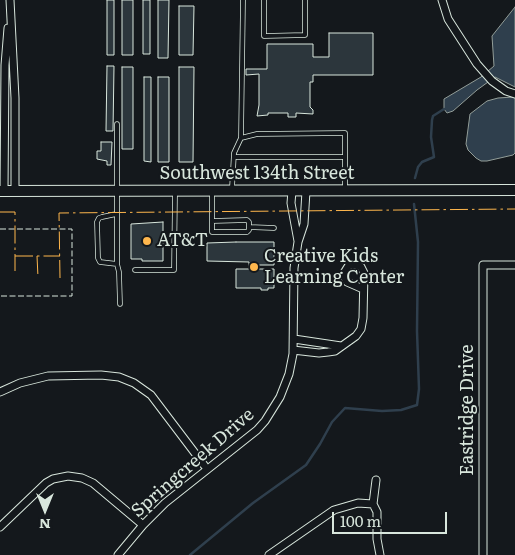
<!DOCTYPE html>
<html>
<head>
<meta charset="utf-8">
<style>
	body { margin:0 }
	#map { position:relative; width:515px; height:555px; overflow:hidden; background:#14181c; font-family:Literata,serif }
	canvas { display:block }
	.north { position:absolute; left:20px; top:485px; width:50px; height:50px; -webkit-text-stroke:4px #14181c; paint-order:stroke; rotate:180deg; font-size:14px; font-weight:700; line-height:20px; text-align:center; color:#d8e6dc }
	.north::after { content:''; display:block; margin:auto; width:18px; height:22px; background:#d8e6dc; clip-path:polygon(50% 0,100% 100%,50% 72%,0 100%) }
	.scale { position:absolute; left:332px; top:512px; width:115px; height:22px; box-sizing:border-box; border:2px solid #d8e6dc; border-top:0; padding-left:6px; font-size:15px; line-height:18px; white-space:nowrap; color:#d8e6dc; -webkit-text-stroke:4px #14181c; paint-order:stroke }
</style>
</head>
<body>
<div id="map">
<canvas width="515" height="555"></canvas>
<div class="north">N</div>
<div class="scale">100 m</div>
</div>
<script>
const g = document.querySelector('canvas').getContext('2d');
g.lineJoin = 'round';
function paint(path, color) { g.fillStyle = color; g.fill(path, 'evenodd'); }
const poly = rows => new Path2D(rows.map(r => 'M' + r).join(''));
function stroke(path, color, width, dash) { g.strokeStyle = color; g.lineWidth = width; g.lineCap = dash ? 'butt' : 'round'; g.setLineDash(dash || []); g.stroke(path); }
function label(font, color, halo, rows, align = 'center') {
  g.font = font + ' Literata,serif'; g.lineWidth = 4; g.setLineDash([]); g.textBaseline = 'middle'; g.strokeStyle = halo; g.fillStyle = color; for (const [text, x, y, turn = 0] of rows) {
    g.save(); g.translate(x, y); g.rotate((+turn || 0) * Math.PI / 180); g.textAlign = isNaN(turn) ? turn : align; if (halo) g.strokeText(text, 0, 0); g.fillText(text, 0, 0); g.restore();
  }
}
const water = poly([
	[515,7,515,87,495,77,477,90,453,111,447,113,444,109,444,99,481,77,494,66,492,36,515,7],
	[513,97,515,97,515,153,513,155,487,161,481,161,476,158,468,150,466,144,470,114,487,101,498,98,513,97]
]);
paint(water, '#2f3f4d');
stroke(water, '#939e99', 1);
stroke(poly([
	[415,178,418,167,422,162,434,157,431,137,432,120,433,116,444,109],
	[190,555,253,503,306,465,320,444,332,422,345,408,382,411,401,410,417,405,419,389,417,331,418,242,414,204]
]), '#2f3f4d', 2.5);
const building = poly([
	[107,0,114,0,114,55,107,55,107,0],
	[122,0,133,0,133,55,122,55,122,0],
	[143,0,150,0,150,54,143,54,143,0],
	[158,0,169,0,168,58,158,58,158,0],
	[179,6,194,6,193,55,179,55,179,6],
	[329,33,373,33,373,75,313,75,313,82,310,82,310,107,313,110,313,114,296,113,296,117,288,117,288,113,268,113,268,115,257,116,259,105,259,74,246,75,246,69,267,69,267,44,313,44,313,57,329,57,329,33],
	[107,66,114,66,113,131,106,131,107,66],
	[122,67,133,67,133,149,122,149,122,67],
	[179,67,194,67,193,162,179,162,179,67],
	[144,77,151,77,151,162,144,161,144,77],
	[158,77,169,77,169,162,158,162,158,77],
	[101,142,112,142,111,165,107,165,107,161,97,159,97,151,101,151,101,142],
	[163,222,163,261,142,261,142,259,131,259,131,224,163,222],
	[236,242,274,242,274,265,259,265,259,269,274,269,274,288,268,288,268,290,261,290,261,288,236,288,236,269,249,269,249,262,207,261,207,243,236,242]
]);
paint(building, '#2c363c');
stroke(building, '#d8e6dc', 1);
const lane = poly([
	[264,0,264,36,305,35,305,0],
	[117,124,117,264,119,272,120,304],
	[241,138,257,134,345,133,345,188],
	[234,157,345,157],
	[232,188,234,153,241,138,243,0],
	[116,214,102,217,99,218,97,222,98,258,100,262,117,264],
	[212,221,247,220,249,222,249,230,247,232,212,232,212,192],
	[249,227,274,228],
	[135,270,174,270,175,193]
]);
const street = poly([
	[10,0,15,98,15,191],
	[442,0,448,19,477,64,492,81,506,91,515,94],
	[4,191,5,65,8,28],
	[292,191,291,203,298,241],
	[294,339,341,346],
	[293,350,319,353,328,352,335,351,356,336,361,329,363,318,364,273,361,267,358,265,349,265,344,273,345,278,347,282,363,289],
	[0,392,20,383,48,376,101,375,119,377,134,383,151,395,207,469],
	[376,480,373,504,377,512,377,539,380,555],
	[0,527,46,483,53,479,68,476,82,478,93,483,143,525],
	[118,555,143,525,165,503,257,430,265,421,280,397,289,374,293,354,294,268,298,242,304,224,306,191],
	[269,555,334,510,358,503,373,504],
	[483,555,483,265,515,265]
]);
const secondary = poly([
	[0,191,515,190]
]);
stroke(lane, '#d8e6dc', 5.5);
stroke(street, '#d8e6dc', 9);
stroke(secondary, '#d8e6dc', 12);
stroke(lane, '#14181c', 4);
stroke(street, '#14181c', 7);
stroke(secondary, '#14181c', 10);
stroke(poly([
	[0,229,72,229,72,296,0,296]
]), '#d8e6dc', 1, [6, 2.5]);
stroke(poly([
	[0,212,15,212,15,271],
	[15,256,60,256],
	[37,256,38,277],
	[60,278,59,213,515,209]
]), '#ffb74d', 1, [18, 4, 2.5, 4]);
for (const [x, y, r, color] of [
	[147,241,5,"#ffb74d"],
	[254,267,5,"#ffb74d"]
]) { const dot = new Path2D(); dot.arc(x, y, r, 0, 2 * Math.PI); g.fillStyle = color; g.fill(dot); stroke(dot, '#14181c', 2); }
label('18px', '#d8e6dc', '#14181c', [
	["Southwest 134th Street",257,174],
	["Eastridge Drive",468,410,-90],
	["Springcreek Drive",193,463,-41]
]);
label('18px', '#d8e6dc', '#14181c', [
	["AT&T",157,241],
	["Creative Kids",264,257],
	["Learning Center",264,278]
], 'left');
</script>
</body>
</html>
